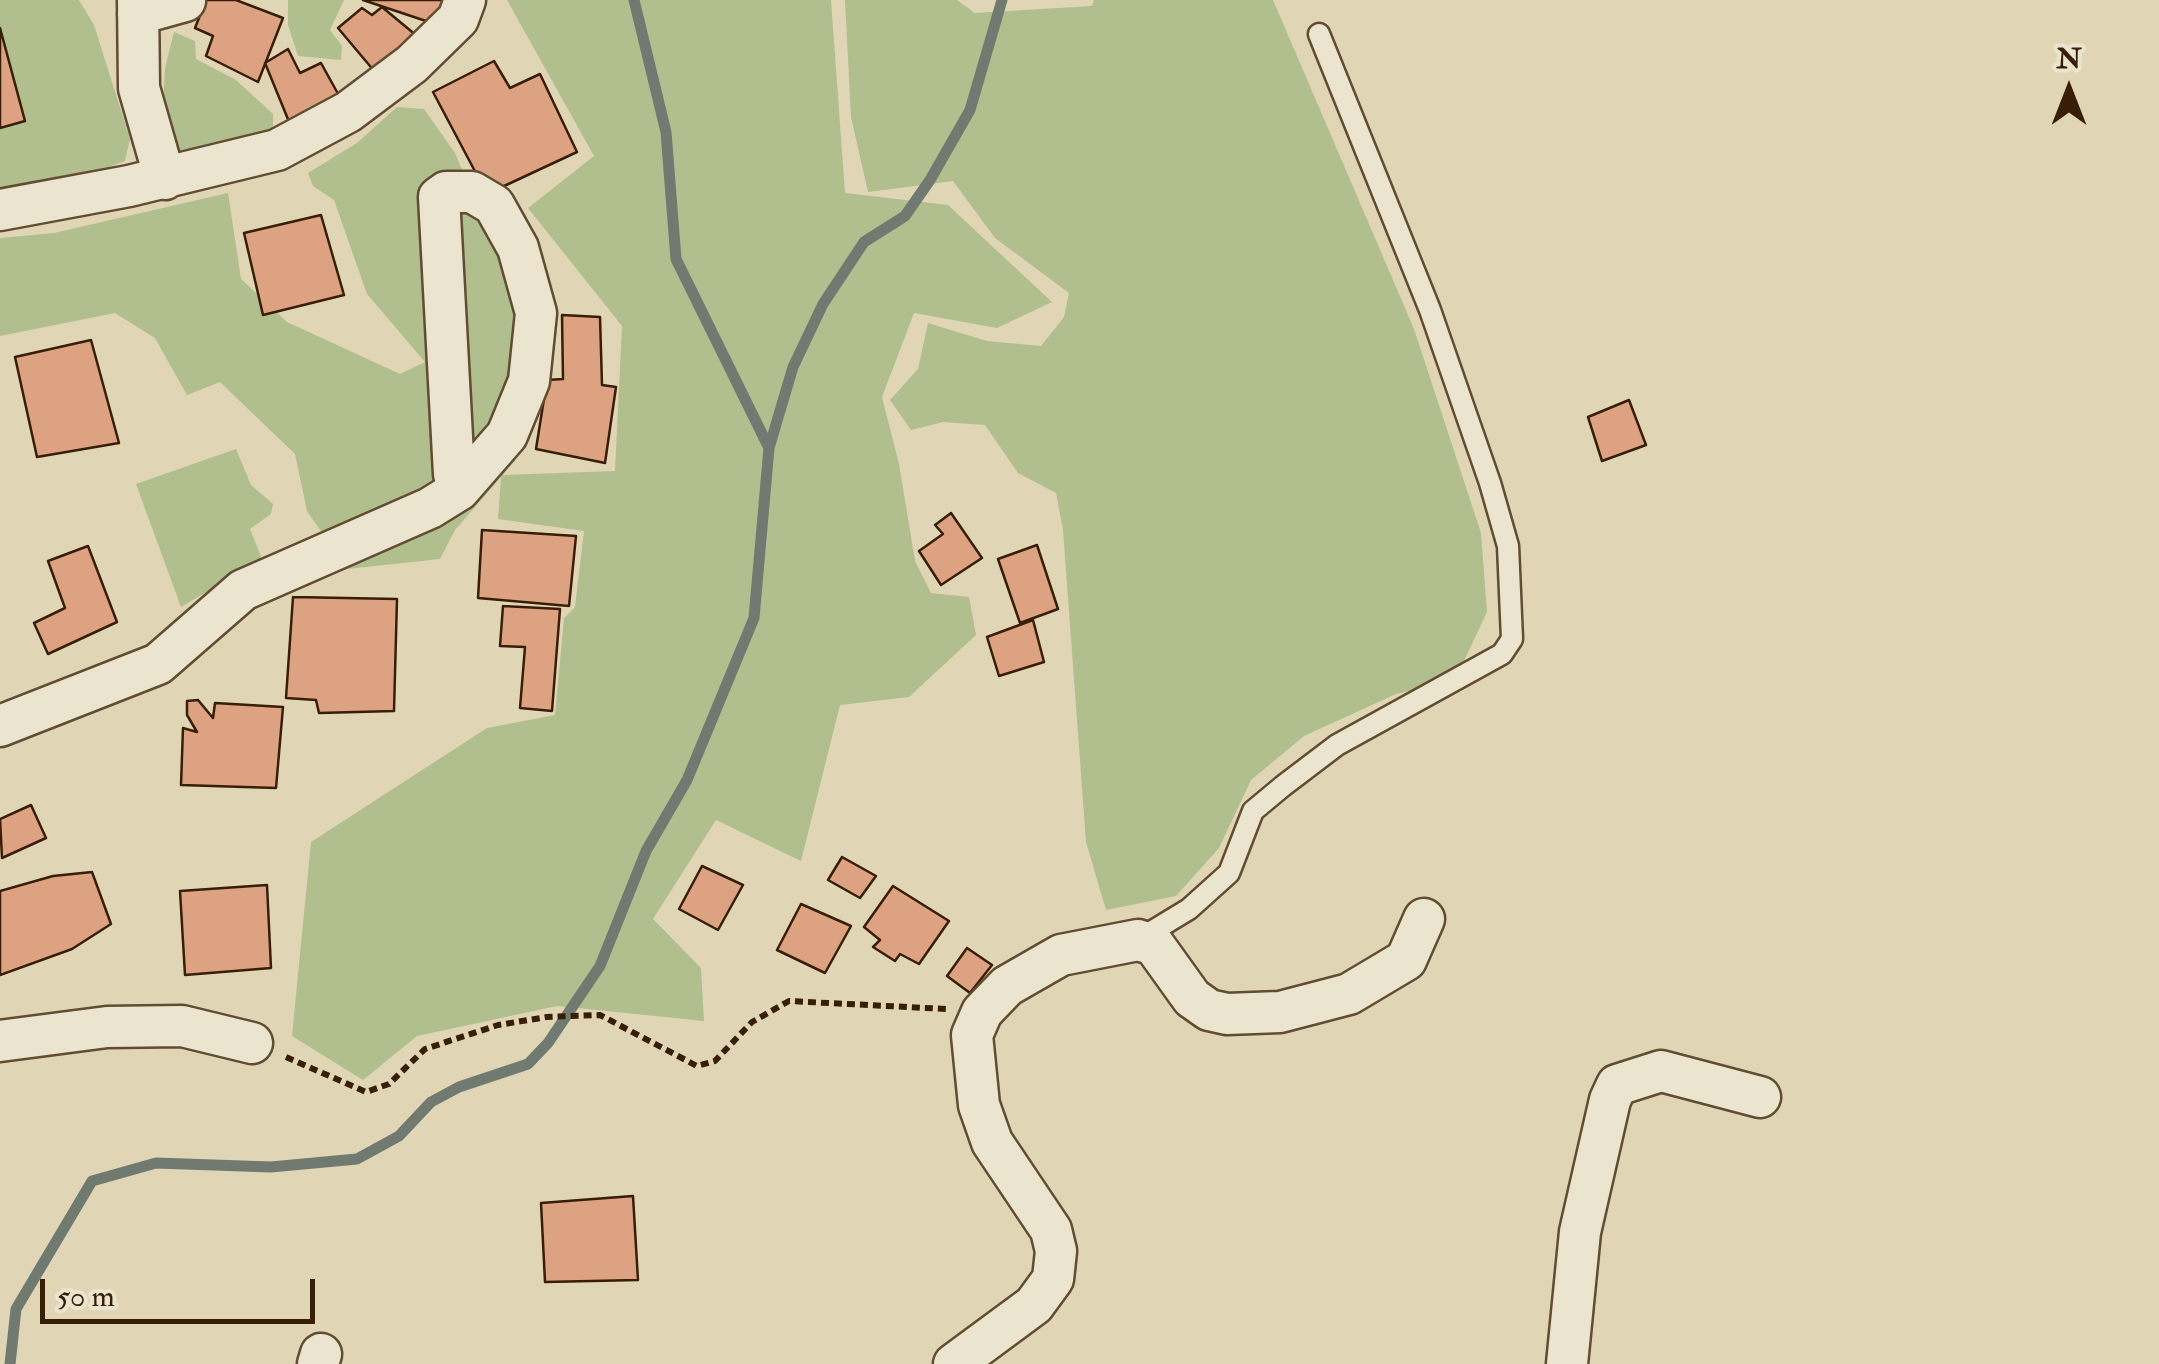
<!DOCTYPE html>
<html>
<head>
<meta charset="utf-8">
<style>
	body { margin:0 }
	#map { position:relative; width:2159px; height:1364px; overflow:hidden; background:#e0d6b5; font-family:"IM FELL Double Pica",serif }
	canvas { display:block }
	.north { position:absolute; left:2019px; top:40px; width:100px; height:100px; -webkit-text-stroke:8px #ebe4cf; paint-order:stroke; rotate:0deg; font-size:28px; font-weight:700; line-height:40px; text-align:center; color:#381e06 }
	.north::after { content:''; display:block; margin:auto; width:35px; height:45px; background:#381e06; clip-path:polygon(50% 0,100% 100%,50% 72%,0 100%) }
	.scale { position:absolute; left:40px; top:1279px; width:275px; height:45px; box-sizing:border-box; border:5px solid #381e06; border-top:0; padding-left:12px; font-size:30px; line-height:35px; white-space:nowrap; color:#381e06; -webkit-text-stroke:8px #ebe4cf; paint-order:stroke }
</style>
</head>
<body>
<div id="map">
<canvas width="2159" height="1364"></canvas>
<div class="north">N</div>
<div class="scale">50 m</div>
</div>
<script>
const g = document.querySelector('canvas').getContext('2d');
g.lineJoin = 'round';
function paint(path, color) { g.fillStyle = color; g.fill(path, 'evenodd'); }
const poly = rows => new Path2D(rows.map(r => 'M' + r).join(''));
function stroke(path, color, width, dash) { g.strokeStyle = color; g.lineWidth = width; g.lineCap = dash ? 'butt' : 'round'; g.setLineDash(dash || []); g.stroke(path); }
paint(poly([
	[0,0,79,0,94,25,130,139,125,161,65,183,0,195],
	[288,0,344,0,330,30,342,46,341,60,298,56,288,25],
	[507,0,831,0,845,193,948,205,1052,302,997,328,914,313,882,397,899,464,915,561,931,593,969,597,976,635,909,697,840,705,801,861,716,820,653,919,701,968,704,1021,557,1006,417,1036,363,1080,292,1036,311,842,487,728,555,715,564,618,575,607,584,531,498,519,501,477,455,530,440,559,347,569,307,511,295,454,220,382,187,395,155,338,115,313,0,336,0,238,54,233,228,193,241,279,287,322,400,374,425,362,367,294,334,200,313,186,308,173,357,143,397,107,424,109,455,153,485,224,544,260,549,326,516,459,503,475,615,471,622,326,528,208,594,156],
	[845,0,957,0,975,13,1092,6,1094,0,1273,0,1414,329,1481,533,1487,612,1455,680,1396,694,1304,736,1251,780,1219,848,1176,896,1106,910,1086,842,1063,530,1056,493,1018,473,985,425,943,422,911,430,890,400,918,369,928,323,987,341,1041,346,1064,317,1069,293,995,238,953,181,868,192,851,117],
	[174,32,195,41,196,59,236,80,273,114,273,132,175,157,163,106,165,68],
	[236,449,251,485,273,504,271,514,250,529,262,559,181,607,136,484]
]), '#b1be8e');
stroke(poly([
	[634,0,666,132,676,259,769,448],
	[10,1364,16,1309,92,1181,156,1163,271,1167,357,1159,399,1136,431,1102,459,1087,528,1064,548,1043,600,966,646,851,687,780,754,618,769,448,793,367,823,304,864,242,905,216,930,180,970,110,1002,0]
]), '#707a70', 11);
const building = poly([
	[206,0,236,0,283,18,258,82,206,56,213,36,195,28,206,0],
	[363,0,452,0,441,26,363,0],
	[382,7,417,36,375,72,338,28,362,8,372,15,382,7],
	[0,28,25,121,0,128,0,28],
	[288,49,300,73,321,63,342,101,292,129,265,63,288,49],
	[494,61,510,88,540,74,577,152,487,194,433,92,494,61],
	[321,215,344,295,263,315,244,233,321,215],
	[562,315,600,317,602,385,616,387,605,463,536,449,547,380,563,379,562,315],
	[91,340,119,443,37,457,15,357,91,340],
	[1629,400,1646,445,1602,461,1588,417,1629,400],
	[951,513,982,558,941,585,919,551,943,534,935,525,951,513],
	[482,530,576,536,569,606,478,598,482,530],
	[1037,545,1058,609,1020,623,998,559,1037,545],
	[88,546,117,622,48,654,34,623,65,608,48,561,88,546],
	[293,597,397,599,394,711,319,713,316,700,286,698,293,597],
	[503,606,560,609,552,711,520,708,525,647,500,646,503,606],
	[1033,620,1044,662,999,676,987,637,1033,620],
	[198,700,213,718,215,703,283,707,276,788,181,785,183,728,197,732,187,715,187,701,198,700],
	[31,805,46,838,2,858,0,819,31,805],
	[842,857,876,876,860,898,828,880,842,857],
	[702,866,743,885,718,930,679,909,702,866],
	[92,872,111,924,72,949,0,975,0,891,53,876,92,872],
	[267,885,271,968,185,975,180,891,267,885],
	[893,886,949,921,919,964,900,954,895,961,873,947,880,940,864,927,893,886],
	[801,904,851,926,825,973,777,950,801,904],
	[967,948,992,965,970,993,947,976,967,948],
	[633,1196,638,1280,545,1282,541,1203,633,1196]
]);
paint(building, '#dca281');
stroke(building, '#381e06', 2.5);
const service = poly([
	[1138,940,1189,909,1229,873,1253,811,1283,786,1337,745,1502,654,1512,639,1508,546,1490,483,1430,310,1319,34]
]);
const minor = poly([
	[138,0,139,88,165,179],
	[138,14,185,1],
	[0,210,129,186,277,150,348,112,412,64,458,19,465,0],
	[0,726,158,664,243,590,430,508,459,490,454,474,439,197,446,192,472,192,494,205,518,248,536,313,529,381,507,435,459,490],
	[0,1041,107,1027,182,1026,252,1043],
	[318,1364,321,1354],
	[954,1364,1034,1305,1053,1279,1056,1251,1051,1230,992,1142,979,1105,972,1035,982,1012,1007,986,1061,955,1138,940,1154,945,1192,998,1209,1010,1227,1014,1280,1012,1349,994,1406,960,1424,919],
	[1567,1364,1580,1232,1610,1100,1617,1085,1661,1071,1760,1097]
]);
stroke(service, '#624c32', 25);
stroke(minor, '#624c32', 45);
stroke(poly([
	[286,1057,366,1092,389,1084,425,1049,498,1025,547,1017,600,1015,697,1066,715,1061,752,1022,789,1001,946,1009]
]), '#381e06', 6, [8, 5]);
stroke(service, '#ebe4cf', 20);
stroke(minor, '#ebe4cf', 40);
</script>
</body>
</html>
